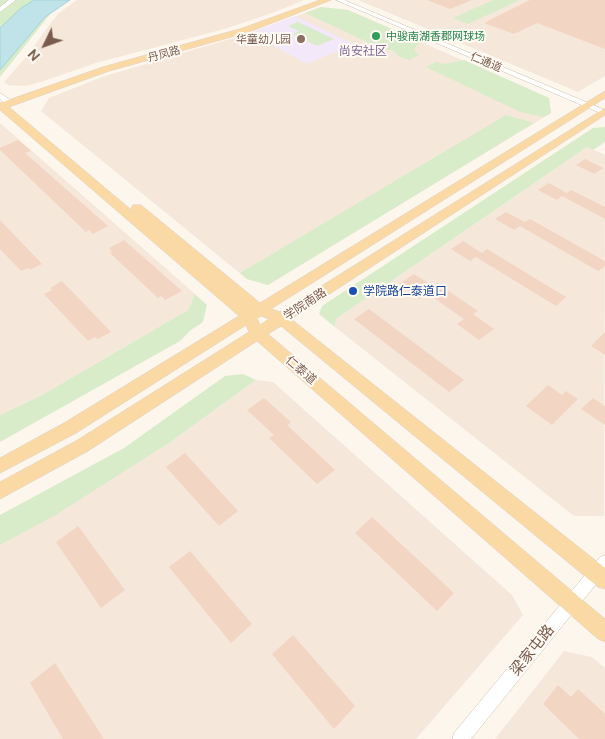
<!DOCTYPE html>
<html>
<head>
<meta charset="utf-8">
<style>
	body { margin:0 }
	#map { position:relative; width:605px; height:739px; overflow:hidden; background:#fdf6ec; font-family:Ubuntu,sans-serif }
	canvas { display:block }
	.north { position:absolute; left:20px; top:20px; width:50px; height:50px; -webkit-text-stroke:4px #fffaf3; paint-order:stroke; rotate:228deg; font-size:14px; font-weight:700; line-height:20px; text-align:center; color:#7a5c4d }
	.north::after { content:''; display:block; margin:auto; width:18px; height:22px; background:#7a5c4d; clip-path:polygon(50% 0,100% 100%,50% 72%,0 100%) }
</style>
</head>
<body>
<div id="map">
<canvas width="605" height="739"></canvas>
<div class="north">N</div>
</div>
<script>
const g = document.querySelector('canvas').getContext('2d');
g.lineJoin = 'round';
function paint(path, color) { g.fillStyle = color; g.fill(path, 'evenodd'); }
const poly = rows => new Path2D(rows.map(r => 'M' + r).join(''));
function stroke(path, color, width, dash) { g.strokeStyle = color; g.lineWidth = width; g.lineCap = dash ? 'butt' : 'round'; g.setLineDash(dash || []); g.stroke(path); }
function label(font, color, halo, rows, align = 'center') {
  g.font = font + ' Ubuntu,"Noto Sans SC",sans-serif'; g.lineWidth = 4; g.setLineDash([]); g.textBaseline = 'middle'; g.strokeStyle = halo; g.fillStyle = color; for (const [text, x, y, turn = 0] of rows) {
    g.save(); g.translate(x, y); g.rotate((+turn || 0) * Math.PI / 180); g.textAlign = isNaN(turn) ? turn : align; if (halo) g.strokeText(text, 0, 0); g.fillText(text, 0, 0); g.restore();
  }
}
paint(poly([
	[77,0,304,0,275,12,228,28,96,63,38,83,25,86,8,85,4,82,27,56,50,24,59,13],
	[358,0,605,0,605,76,578,92],
	[321,7,348,10,549,98,551,113,268,285,247,279,41,111,49,98,102,77,250,33],
	[0,123,195,294,188,310,42,395,0,415],
	[587,147,605,155,604,516,574,516,335,327,336,319],
	[256,380,273,382,512,595,523,615,416,739,0,739,0,545,54,515,169,443],
	[564,651,592,657,605,668,605,739,495,739]
]), '#f5e8da');
paint(poly([
	[295,16,354,44,307,64,250,33]
]), '#f3e8fa');
paint(poly([
	[0,0,64,0,59,3,0,77],
	[493,0,520,0,468,24,453,18],
	[321,7,348,10,422,42,417,45,414,50,419,55,409,60,398,56,394,51,380,48,305,13],
	[298,22,334,39,317,46,293,34,299,31,288,26],
	[464,60,549,98,551,113,544,117,520,112,426,67,436,62,445,64],
	[506,115,534,123,268,285,247,279,240,273],
	[605,127,605,142,593,150,587,147,336,319,335,327,319,314,322,306,593,128],
	[195,294,207,305,203,322,191,330,180,341,0,442,0,415,42,395,188,310],
	[243,374,256,380,169,443,54,516,0,545,0,515,124,448,225,376]
]), '#d8ecc9');
const water = poly([
	[34,0,70,0,45,17,0,70,0,28,21,8,34,0]
]);
paint(water, '#bfe3e8');
stroke(water, '#a5d3da', 1);
paint(poly([
	[427,0,472,0,450,9],
	[530,0,605,0,605,49,537,23,514,34,484,23],
	[18,140,31,151,25,153,108,226,93,234,89,230,86,232,0,150,0,148],
	[585,159,603,168,594,174,576,165],
	[549,183,567,193,571,190,605,207,605,219,562,196,557,200,538,190],
	[506,212,525,222,530,219,605,261,605,266,598,271,520,226,514,230,495,219],
	[0,220,42,264,30,270,28,268,21,271,0,249],
	[124,240,182,291,165,300,161,296,158,298,110,253,112,252,109,248],
	[463,241,482,253,487,249,566,297,556,306,476,257,470,261,451,249],
	[414,274,433,286,437,283,478,311,473,314,494,329,479,340,457,324,464,319,428,294,420,299,399,284],
	[62,281,111,332,98,339,95,337,88,341,44,294,52,290,50,288],
	[369,309,464,380,449,392,354,319],
	[605,332,605,355,591,346],
	[548,385,562,395,566,391,578,399,552,425,526,406],
	[264,398,291,422,287,425,335,470,317,484,269,438,274,435,247,410],
	[593,398,605,406,605,425,581,409],
	[185,453,238,511,219,526,166,467],
	[372,517,454,593,437,611,355,533],
	[78,526,125,590,101,608,56,542],
	[190,551,252,624,231,643,169,567],
	[293,635,355,706,334,729,272,654],
	[55,663,104,739,63,739,30,683],
	[558,685,571,697,578,689,605,714,605,739,579,739,543,704]
]), '#f3d5c3');
const minor = poly([
	[9,0,16,0,0,12,0,7,9,0],
	[336,0,344,0,605,110,605,115,336,0],
	[0,93,12,101,12,105,6,105,0,99,0,93],
	[605,555,605,573,471,739,452,739,454,733,600,557,605,555]
]);
const major = poly([
	[320,0,331,0,249,32,109,71,9,107,249,309,133,211,131,208,133,205,141,205,260,303,605,91,605,98,271,309,280,312,605,108,605,115,291,319,605,568,605,589,598,587,281,326,268,334,605,619,605,642,598,639,257,341,88,451,0,499,0,482,76,441,249,332,246,325,76,433,0,473,0,458,64,423,239,316,0,110,0,103,103,67,243,28,320,0],
	[261,316,269,319,260,325,257,318,261,316]
]);
stroke(minor, '#d1beb0', 1);
stroke(major, '#dad1cd', 1);
paint(minor, '#fff');
paint(major, '#fbd9a5');
for (const [x, y, r, color] of [
	[376,36,5,"#2e9e5b"],
	[301,39,5,"#8d6e63"],
	[353,291,5,"#1a4fb4"]
]) { const dot = new Path2D(); dot.arc(x, y, r, 0, 2 * Math.PI); g.fillStyle = color; g.fill(dot); stroke(dot, '#fffaf3', 2); }
label('11px', '#27864d', '#fffaf3', [
	["中骏南湖香郡网球场",386,36]
], 'left');
label('11px', '#785e54', '#fffaf3', [
	["华童幼儿园",291,39]
], 'right');
label('11px', '#7a5c4d', '#fffaf3', [
	["丹凤路",164,54,-15],
	["仁通道",486,62,23]
]);
label('12px', '#846695', '#fffaf3', [
	["尚安社区",363,51]
]);
label('12px', '#164399', '#fffaf3', [
	["学院路仁泰道口",363,291]
], 'left');
label('12px', '#7a5c4d', '#fffaf3', [
	["学院南路",305,304,-33],
	["仁泰道",301,370,41]
]);
label('15px', '#7a5c4d', '#fffaf3', [
	["梁家屯路",532,650,-51]
]);
</script>
</body>
</html>
